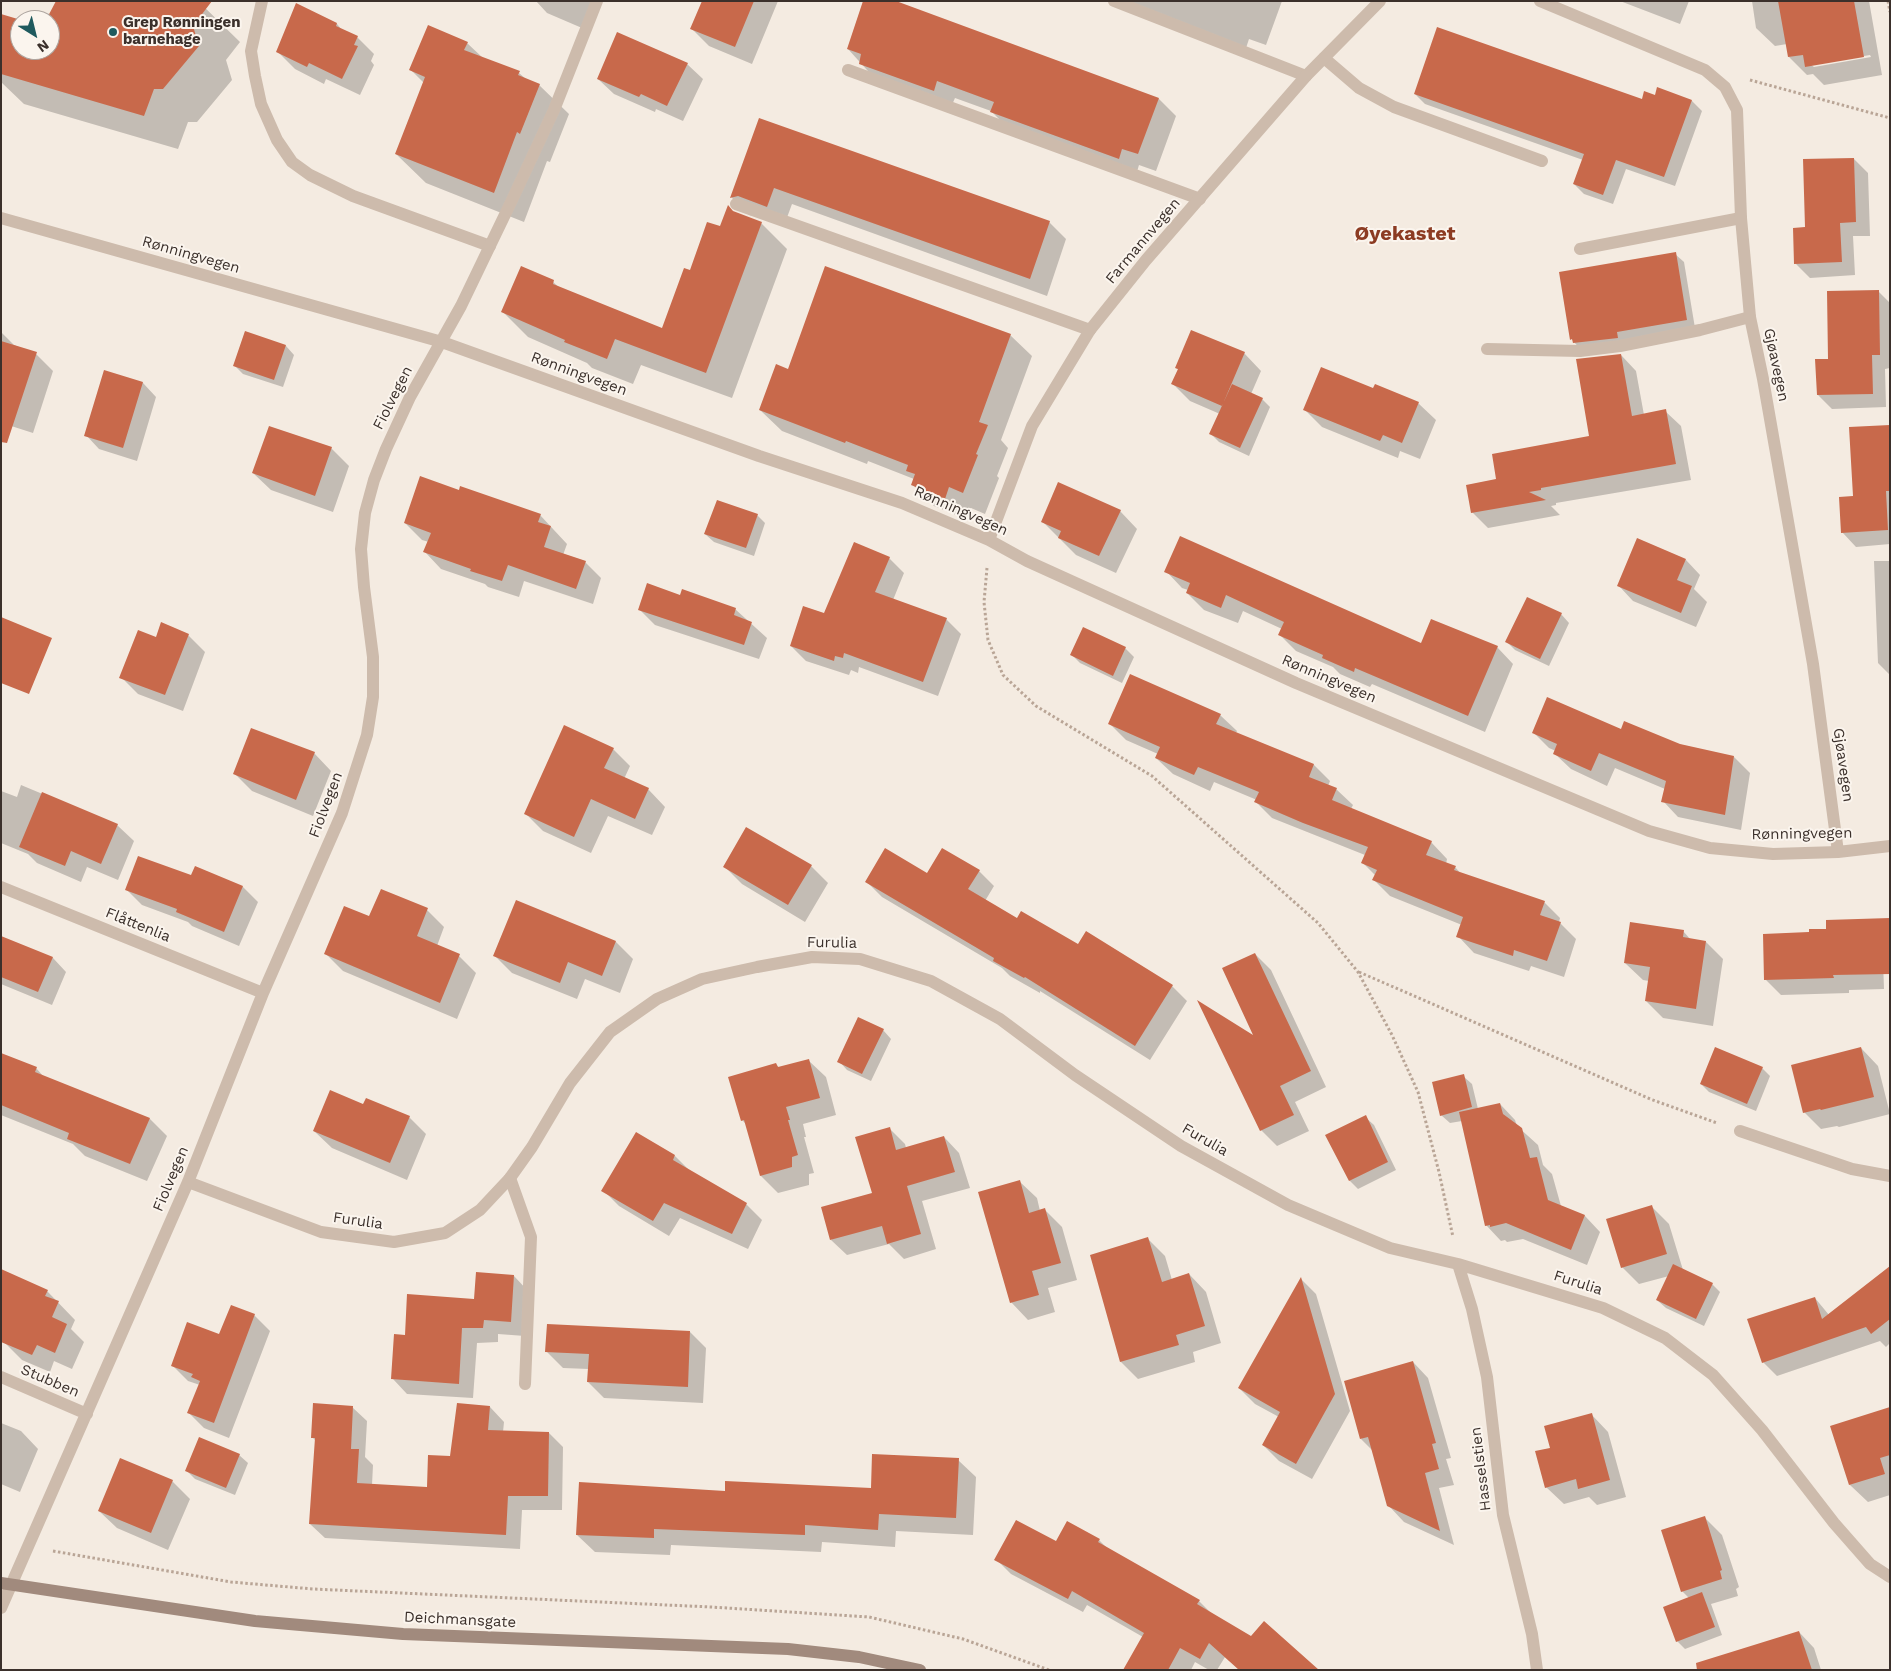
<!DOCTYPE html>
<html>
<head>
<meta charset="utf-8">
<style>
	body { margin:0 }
	#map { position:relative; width:1891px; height:1671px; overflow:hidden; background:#f4ebe1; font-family:"Work Sans",sans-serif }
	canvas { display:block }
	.frame { position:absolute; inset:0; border:2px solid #3b302b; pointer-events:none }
	.north { position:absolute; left:10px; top:10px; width:50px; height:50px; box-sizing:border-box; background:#fbf5ee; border:1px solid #aea6a0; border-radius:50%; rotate:144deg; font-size:14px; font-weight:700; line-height:20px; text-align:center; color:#3b302b }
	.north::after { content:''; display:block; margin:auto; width:18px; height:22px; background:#1f5a5e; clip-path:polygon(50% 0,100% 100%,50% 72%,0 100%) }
</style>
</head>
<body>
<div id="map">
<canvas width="1891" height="1671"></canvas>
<div class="frame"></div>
<div class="north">N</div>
</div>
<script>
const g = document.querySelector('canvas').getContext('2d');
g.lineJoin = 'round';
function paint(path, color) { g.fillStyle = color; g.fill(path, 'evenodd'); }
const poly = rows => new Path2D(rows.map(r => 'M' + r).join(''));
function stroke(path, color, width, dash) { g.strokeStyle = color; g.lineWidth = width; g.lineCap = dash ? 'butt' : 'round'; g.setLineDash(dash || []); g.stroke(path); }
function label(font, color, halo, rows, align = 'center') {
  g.font = font + ' "Work Sans",sans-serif'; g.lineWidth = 4; g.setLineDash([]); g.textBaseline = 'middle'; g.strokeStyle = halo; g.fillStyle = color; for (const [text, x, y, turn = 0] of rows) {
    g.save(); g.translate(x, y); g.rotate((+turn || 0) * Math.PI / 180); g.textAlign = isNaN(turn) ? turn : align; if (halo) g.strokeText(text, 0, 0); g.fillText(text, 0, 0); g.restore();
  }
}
paint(poly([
	[198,1,240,42,226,60,232,80,197,122,188,122,178,149,24,104,1,82,1,33,20,50,50,50,50,20,48,20],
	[536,1,601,1,589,31,547,13],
	[703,1,778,1,752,64,709,46,692,29],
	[1116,1,1282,1,1266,45,1249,39,1246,48],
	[1620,1,1689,1,1680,24],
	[1752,1,1869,1,1882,75,1824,85,1813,74,1807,75,1789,57,1787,44,1775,46,1756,28],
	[1870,55,1871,57,1814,67,1811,65],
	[296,5,337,24,342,30,357,37,374,54,371,61,374,65,360,95,326,79,324,84,295,69,278,52],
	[467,43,483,58,519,73,527,80,539,85,569,114,550,162,547,161,524,222,426,183,396,154,424,83,411,70],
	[848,49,1159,99,1176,116,1156,171,1139,165,1136,175,1009,129,991,111,955,98,951,107,877,81],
	[687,64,703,79,683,121,656,109,655,112,614,94,598,79],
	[1415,94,1642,100,1656,97,1692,101,1702,111,1675,186,1626,169,1613,204,1584,194,1574,184,1583,160,1425,104],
	[760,119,1049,222,1066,239,1047,296,792,204,785,223,749,215,732,198],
	[1854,159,1868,173,1870,236,1853,236,1855,275,1810,278,1796,264,1807,228],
	[735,214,761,223,787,249,732,398,641,365,633,384,592,368,587,363,528,337,502,311,553,282,560,288,663,329,690,272,721,228],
	[1675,254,1684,262,1695,328,1582,351,1574,342,1572,339],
	[1878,291,1890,303,1890,368,1885,369,1886,407,1832,409,1818,395,1829,360],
	[1,332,14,345,36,354,53,371,33,433,5,424,1,420],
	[245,332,286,346,294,355,283,387,243,374,234,365],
	[1010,335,1032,356,1001,440,1008,448,997,476,999,478,985,514,971,508,966,519,934,506,912,484,914,479,868,461,867,464,782,431,760,410,788,370],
	[1244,353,1261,371,1251,394,1262,399,1270,407,1249,456,1219,442,1211,434,1220,414,1190,401,1173,384,1179,370,1176,368],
	[1621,355,1636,371,1644,415,1665,411,1681,426,1691,480,1556,503,1556,505,1551,506,1560,515,1488,528,1472,512,1591,438],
	[105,371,143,383,156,397,137,461,99,449,86,435],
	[1418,403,1436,420,1420,459,1400,451,1398,458,1322,427,1305,410],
	[1890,427,1890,544,1856,547,1842,532,1854,497],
	[331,448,349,466,333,512,271,490,253,473],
	[460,491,540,515,567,544,563,555,585,562,601,578,593,604,524,581,519,597,488,587,485,584,441,569,425,552,429,542,422,540,405,523],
	[1120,511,1137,529,1116,573,1076,555,1042,521],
	[757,515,765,523,754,556,714,542,705,534],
	[889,558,904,573,893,600,946,619,961,634,938,696,859,667,858,673,851,670,849,675,806,661,791,646],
	[1686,560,1700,575,1694,589,1707,602,1696,627,1633,601,1619,586],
	[1874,561,1890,561,1890,675,1878,663],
	[1166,571,1422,644,1497,647,1513,664,1485,732,1372,684,1370,687,1340,674,1333,667,1296,651,1280,635,1282,629,1243,611,1238,623,1204,610,1187,593,1188,590,1182,588],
	[681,597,735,609,767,638,759,659,655,625,640,610],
	[1561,614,1569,623,1549,666,1515,650,1507,642],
	[188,635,205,652,183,711,138,694,121,677,156,638],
	[1125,648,1134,657,1122,683,1080,663,1072,655],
	[1220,715,1237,731,1236,733,1314,765,1330,781,1328,786,1336,789,1353,805,1351,809,1431,842,1447,859,1446,864,1455,867,1462,875,1544,902,1560,918,1559,922,1576,939,1564,977,1531,966,1529,971,1474,953,1458,936,1462,925,1390,896,1374,880,1376,876,1362,862,1365,855,1272,818,1256,802,1257,800,1214,782,1210,791,1173,774,1156,758,1158,754,1126,740,1110,724],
	[1622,731,1734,757,1750,773,1741,830,1678,817,1663,801,1665,789,1615,768,1607,786,1571,769,1555,754,1556,751,1549,748,1533,732],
	[613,749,630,766,624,779,648,789,665,807,652,835,608,816,591,853,543,831,525,813],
	[314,753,331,771,313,816,252,791,235,774],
	[21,785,117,825,134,841,118,880,87,867,81,882,37,863,28,854,1,843,1,791,17,797],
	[724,866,811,866,828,883,805,922,742,884],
	[196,867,243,887,258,902,239,946,192,926,188,922,142,905,127,890,192,877],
	[979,871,994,886,985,901,1017,920,1172,986,1187,1001,1150,1060,1040,991,1040,993,1010,976,1002,968,882,897,867,882],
	[516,902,616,942,633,959,620,993,585,979,577,999,512,973,495,956],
	[427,910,444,927,437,946,459,956,476,973,457,1019,343,971,326,954,369,918],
	[1828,930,1883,960,1884,989,1849,990,1849,993,1781,995,1765,979,1810,933],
	[1683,931,1691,940,1706,942,1723,959,1713,1026,1663,1018,1646,1001,1649,981,1643,980,1625,963],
	[1,937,53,958,66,972,52,1005,1,984],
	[1255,954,1271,970,1326,1087,1295,1102,1309,1131,1277,1146,1261,1130,1256,1038],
	[883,1030,891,1039,871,1081,847,1070,839,1061],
	[1861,1048,1878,1066,1890,1114,1839,1127,1837,1126,1821,1129,1804,1112],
	[1,1054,36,1068,44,1077,150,1119,167,1136,147,1181,85,1156,73,1144,1,1115],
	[808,1060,826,1077,836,1115,803,1124,806,1137,804,1137,814,1173,809,1174,809,1185,778,1193,761,1176,747,1125,742,1120,776,1065,780,1068],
	[1762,1068,1770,1076,1756,1111,1709,1092,1701,1084],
	[1463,1076,1472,1084,1478,1109,1500,1104,1515,1120,1517,1126,1538,1145,1543,1165,1552,1174,1561,1206,1585,1216,1600,1232,1587,1265,1523,1239,1507,1242,1505,1240,1501,1241,1486,1225,1462,1121,1450,1123,1441,1115],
	[364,1106,409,1117,426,1134,407,1180,332,1148,314,1131],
	[1365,1117,1374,1125,1396,1170,1358,1189,1350,1181,1327,1136],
	[889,1128,905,1144,906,1148,944,1137,959,1153,970,1188,922,1201,936,1249,904,1259,889,1244,847,1255,831,1240,873,1193],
	[675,1156,691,1172,746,1204,762,1220,748,1249,680,1218,669,1236,619,1206,603,1190],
	[1019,1181,1037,1198,1040,1211,1045,1210,1062,1227,1077,1280,1048,1288,1055,1312,1028,1320,1011,1302],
	[1651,1206,1669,1224,1683,1270,1712,1284,1720,1292,1704,1326,1666,1308,1657,1300,1669,1276,1639,1284,1622,1267],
	[1148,1239,1165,1256,1172,1280,1189,1274,1206,1292,1221,1343,1193,1352,1195,1362,1138,1379,1121,1362],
	[514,1276,528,1291,525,1336,498,1334,498,1342,477,1343,473,1398,407,1394,393,1379,406,1336,475,1300],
	[1301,1279,1316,1294,1350,1411,1312,1479,1279,1461,1263,1445,1279,1417,1255,1404,1239,1388],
	[1890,1281,1890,1343,1886,1347,1880,1341,1777,1376,1763,1362,1815,1298,1829,1315],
	[47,1291,75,1320,71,1329,84,1342,72,1369,54,1361,50,1372,22,1360,4,1342],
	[254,1315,270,1331,229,1438,204,1428,189,1413,200,1385,188,1381,172,1365],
	[690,1332,706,1348,703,1403,604,1398,588,1382,589,1369,563,1368,547,1352],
	[1413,1362,1428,1378,1451,1458,1446,1459,1454,1485,1439,1488,1454,1545,1404,1522,1389,1506,1373,1451,1361,1439],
	[352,1407,367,1421,365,1457,373,1465,372,1485,428,1489,490,1407,504,1422,503,1432,549,1433,563,1447,562,1510,522,1510,520,1549,325,1538,310,1524,316,1441,313,1438],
	[1890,1408,1890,1495,1868,1502,1850,1485,1832,1426],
	[1591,1414,1608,1432,1626,1497,1597,1505,1589,1497,1564,1504,1546,1487],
	[1,1423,21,1431,38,1449,20,1492,1,1484],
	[239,1455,248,1463,235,1495,195,1479,187,1471],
	[958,1460,976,1477,973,1535,896,1531,895,1547,822,1542,821,1552,671,1545,670,1555,595,1552,577,1535,726,1492,872,1490],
	[172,1481,190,1499,168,1550,117,1528,99,1511],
	[1705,1518,1722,1535,1739,1587,1736,1589,1738,1596,1711,1604,1722,1635,1685,1649,1677,1641,1689,1598,1682,1591],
	[1099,1540,1108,1549,1199,1601,1213,1615,1252,1637,1317,1670,1225,1657,1217,1670,1209,1670,1195,1662,1191,1670,1125,1670,1143,1637,1087,1605,1083,1612,1011,1574,996,1559,1057,1543],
	[1799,1632,1814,1648,1821,1670,1751,1670]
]), '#0003');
paint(poly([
	[56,1,212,1,193,26,199,46,163,89,154,89,144,116,1,74,1,14,21,20,20,50,50,50,50,20,46,20],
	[702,1,754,1,735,47,690,29],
	[863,1,896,1,1159,98,1138,154,1122,149,1119,159,990,112,994,102,937,81,934,91,859,64,861,54,847,49],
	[1778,1,1854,1,1864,57,1805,67,1803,55,1788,57],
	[296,3,337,23,336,26,358,36,354,45,358,46,342,79,309,63,307,67,276,52],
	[428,25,468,42,464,50,520,71,518,75,540,84,520,134,517,132,494,193,395,154,425,77,409,70],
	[1437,27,1642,99,1644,91,1655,95,1657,87,1692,100,1664,177,1616,160,1603,195,1573,184,1584,154,1414,94],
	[617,32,688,63,667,106,641,94,639,97,597,79],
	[759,118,1050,221,1030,279,774,188,767,207,738,196,730,198],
	[1854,158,1856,222,1840,223,1842,262,1794,264,1793,228,1805,227,1803,159],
	[728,205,733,211,762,222,706,373,615,339,607,359,564,342,565,340,501,312,521,266,554,280,553,284,662,328,684,268,690,270,707,222,720,226],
	[1676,252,1687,320,1617,332,1618,338,1573,343,1572,339,1570,340,1559,272],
	[825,266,1011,334,979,422,988,425,976,454,978,455,963,493,949,487,945,499,911,485,915,474,906,471,908,465,846,441,845,443,759,410,776,364,788,369],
	[1879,290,1880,355,1872,355,1873,394,1817,395,1815,359,1828,359,1827,291],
	[1191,330,1245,352,1222,406,1171,384,1178,369,1175,368],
	[245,331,286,345,274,380,233,366],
	[1,341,37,352,7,443,1,442],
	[1621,354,1632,416,1666,409,1676,464,1541,488,1541,490,1529,492,1546,500,1471,513,1466,485,1496,479,1492,454,1589,436,1576,359],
	[1321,367,1373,388,1375,384,1419,402,1402,443,1383,435,1380,441,1303,410],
	[104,370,143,382,123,448,84,436],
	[1232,384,1263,398,1240,448,1209,434],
	[1890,425,1890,491,1886,491,1888,530,1841,533,1839,497,1853,496,1849,427],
	[269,426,332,447,315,496,252,473],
	[420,476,459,490,460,486,541,514,538,522,551,526,544,547,586,561,576,589,508,565,502,581,470,571,471,569,423,552,431,533,404,523],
	[1058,482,1121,510,1099,556,1058,538,1061,531,1041,522],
	[717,500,758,514,746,548,704,534],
	[1180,536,1421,643,1431,619,1498,646,1468,716,1355,668,1354,672,1322,658,1323,655,1278,635,1284,622,1226,595,1221,608,1186,593,1190,583,1164,572],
	[1637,538,1686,559,1677,580,1692,586,1681,613,1617,586],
	[854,542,890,557,875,592,947,618,923,682,844,653,843,658,835,656,834,661,790,646,803,606,824,613],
	[647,583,680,595,682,589,736,608,734,615,752,622,744,645,638,610],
	[1527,597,1562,613,1540,659,1505,642],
	[1,617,52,638,29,694,1,683],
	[161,622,189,634,165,695,119,678,138,630,156,637],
	[1083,627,1126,647,1113,676,1070,655],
	[1130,674,1221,714,1216,724,1314,764,1309,777,1337,788,1332,800,1432,841,1426,855,1456,866,1454,870,1545,901,1540,915,1561,922,1547,961,1514,950,1513,956,1456,937,1463,917,1372,880,1377,870,1361,863,1368,847,1303,823,1254,802,1259,792,1198,767,1194,775,1155,758,1160,747,1108,724],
	[1547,697,1621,729,1624,721,1680,744,1734,756,1725,815,1661,802,1666,781,1599,753,1591,771,1553,754,1557,744,1532,733],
	[564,725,614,748,604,768,649,788,635,819,591,799,574,837,524,814],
	[251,728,315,752,296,800,233,774],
	[42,792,118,824,101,864,71,851,65,866,19,847],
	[746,827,812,865,788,905,723,867],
	[885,848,927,873,942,848,980,870,968,889,1017,918,1021,911,1078,944,1086,931,1173,985,1135,1046,1025,977,1024,978,993,961,994,958,865,882],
	[138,856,191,875,195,866,243,886,224,932,176,912,177,909,125,890],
	[381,889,428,908,417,936,460,954,440,1003,324,954,344,906,369,916],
	[516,900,616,941,602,976,568,962,560,983,493,956],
	[1890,918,1890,974,1833,975,1834,978,1764,980,1763,934,1809,932,1809,929,1826,929,1826,920],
	[1630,922,1684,930,1683,937,1706,941,1696,1009,1645,1001,1650,967,1624,963],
	[1,936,53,957,38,992,1,977],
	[1255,953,1311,1071,1280,1086,1294,1115,1260,1131,1197,1000,1253,1035,1222,968],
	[858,1017,884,1029,862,1074,837,1062],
	[1715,1047,1763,1067,1747,1104,1700,1084],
	[1861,1047,1874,1097,1821,1110,1820,1109,1803,1113,1791,1065],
	[1,1053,37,1067,35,1072,150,1118,130,1164,67,1139,69,1133,1,1105],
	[809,1059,820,1098,786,1107,790,1120,788,1120,798,1155,792,1157,792,1167,760,1176,744,1120,741,1121,728,1077,776,1063,778,1067],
	[1464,1074,1472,1107,1440,1116,1432,1082],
	[330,1090,363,1104,366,1098,410,1116,390,1163,313,1131],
	[1500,1103,1503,1114,1522,1128,1530,1158,1537,1157,1548,1200,1585,1215,1571,1250,1506,1223,1490,1227,1490,1225,1485,1226,1459,1112],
	[1366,1115,1388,1162,1349,1181,1325,1135],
	[890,1127,896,1150,944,1136,955,1172,907,1186,921,1234,887,1244,882,1226,830,1240,821,1207,872,1193,855,1137],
	[636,1132,675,1155,673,1160,747,1203,732,1234,664,1203,653,1221,601,1191],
	[1020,1180,1029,1213,1045,1208,1061,1263,1032,1271,1039,1295,1010,1303,978,1192],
	[1652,1205,1667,1254,1621,1268,1606,1219],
	[1148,1237,1162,1282,1189,1273,1205,1326,1176,1335,1179,1345,1120,1362,1090,1255],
	[1673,1264,1713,1283,1696,1319,1656,1300],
	[1890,1266,1890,1319,1871,1334,1866,1327,1762,1363,1747,1319,1815,1297,1822,1319],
	[1,1269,48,1290,45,1296,59,1301,52,1317,67,1324,55,1353,37,1345,32,1355,1,1342],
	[476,1272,514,1275,511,1322,484,1320,483,1328,462,1328,459,1384,391,1379,394,1334,405,1335,407,1294,474,1299],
	[1301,1277,1335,1394,1296,1464,1262,1445,1280,1412,1238,1388],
	[231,1305,255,1314,214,1423,187,1413,200,1381,191,1377,193,1374,171,1366,187,1322,219,1334],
	[547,1324,690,1331,688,1387,587,1382,589,1354,545,1352],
	[1413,1361,1436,1443,1432,1444,1439,1469,1425,1473,1440,1531,1387,1506,1368,1437,1360,1439,1344,1381],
	[313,1403,353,1406,351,1449,359,1449,357,1483,427,1487,428,1455,450,1456,457,1403,490,1406,488,1430,549,1432,548,1496,508,1496,506,1535,309,1524,315,1438,311,1438],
	[1890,1407,1890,1455,1880,1458,1885,1474,1849,1485,1830,1426],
	[1592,1413,1610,1480,1578,1489,1576,1479,1545,1488,1535,1451,1550,1448,1544,1426],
	[199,1437,240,1454,226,1488,185,1471],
	[872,1454,959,1458,956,1518,879,1514,878,1530,805,1525,805,1535,654,1529,654,1538,576,1535,579,1482,725,1491,725,1481,871,1488],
	[120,1458,173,1480,151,1533,98,1511],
	[1705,1516,1722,1570,1720,1571,1722,1579,1681,1592,1661,1530],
	[1016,1520,1056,1541,1067,1521,1100,1539,1098,1542,1200,1600,1197,1604,1251,1636,1264,1621,1319,1670,1239,1670,1209,1643,1200,1659,1180,1648,1168,1670,1123,1670,1144,1633,1072,1591,1068,1599,994,1560],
	[1702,1592,1715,1627,1676,1642,1663,1607],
	[1799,1631,1812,1670,1697,1670,1696,1663]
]), '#c8694b');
stroke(poly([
	[1888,1,1890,12],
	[1750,80,1890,118],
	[987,568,984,602,988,640,1003,675,1036,706,1152,776,1318,923,1358,972,1392,1035,1418,1092,1439,1172,1453,1237],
	[1359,972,1650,1099,1717,1123],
	[53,1551,231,1582,313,1589,711,1607,869,1617,963,1639,1049,1670]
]), '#b9a596', 3, [2.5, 2.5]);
stroke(poly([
	[262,1,251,51,255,76,261,104,277,140,292,162,310,175,353,196,490,246],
	[1114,1,1306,76],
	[1324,58,1359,88,1394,107,1542,161],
	[848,70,1200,199],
	[736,204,1090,330],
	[1580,249,1741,218],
	[1487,349,1580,351,1620,346,1700,330,1750,317],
	[1740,1131,1852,1169,1890,1176],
	[510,1178,531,1237,525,1384]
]), '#cdbbac', 12);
stroke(poly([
	[1540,1,1705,70,1725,87,1737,110,1741,218,1750,317,1763,379,1813,664,1838,852],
	[1,218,442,342,759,456,902,503,989,540,1027,561,1296,683,1649,831,1710,848,1773,854,1838,852,1890,846],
	[989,540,1032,426,1090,330,1146,260,1306,76,1380,1],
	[1,887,263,993],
	[188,1182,321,1232,394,1242,445,1233,480,1210,510,1178,532,1147,570,1083,610,1032,657,999,702,979,757,967,812,957,860,959,931,981,1000,1019,1075,1075,1181,1146,1288,1205,1390,1248,1458,1264,1603,1308,1665,1338,1713,1375,1762,1430,1834,1523,1870,1564,1890,1577],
	[1458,1264,1472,1309,1487,1377,1503,1515,1532,1634,1537,1670],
	[1,1377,87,1414],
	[1,1608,188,1182,263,993,342,813,367,735,373,697,373,657,364,587,361,549,365,513,374,480,386,449,410,397,461,306,512,200,554,110,597,1]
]), '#cdbbac', 12);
stroke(poly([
	[1,1583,255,1621,403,1634,788,1649,859,1657,920,1670]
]), '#a18a7d', 12);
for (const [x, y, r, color] of [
	[113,32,5,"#1f5a5e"]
]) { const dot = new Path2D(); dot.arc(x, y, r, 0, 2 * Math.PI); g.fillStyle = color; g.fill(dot); stroke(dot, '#fbf5ee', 2); }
label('bold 15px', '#3b302b', '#fbf5ee', [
	["Grep Rønningen",123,23],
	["barnehage",123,40]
], 'left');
label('15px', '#3b302b', '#fbf5ee', [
	["Farmannvegen",1143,241,-50],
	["Rønningvegen",191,255,16],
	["Gjøavegen",1776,365,78],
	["Rønningvegen",579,374,20],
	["Fiolvegen",393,398,-63],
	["Rønningvegen",961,511,24],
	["Rønningvegen",1329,679,23],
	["Gjøavegen",1843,765,82],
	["Fiolvegen",326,805,-69],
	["Rønningvegen",1802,834,-1],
	["Flåttenlia",138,925,22],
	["Furulia",832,943,1],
	["Furulia",1205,1140,30],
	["Fiolvegen",171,1179,-67],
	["Furulia",358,1221,8],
	["Furulia",1578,1283,18],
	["Stubben",50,1381,23],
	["Hasselstien",1481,1469,-97],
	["Deichmansgate",460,1620,3]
]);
label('bold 20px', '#8c3b22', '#fbf5ee', [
	["Øyekastet",1405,234]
]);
</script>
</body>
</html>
